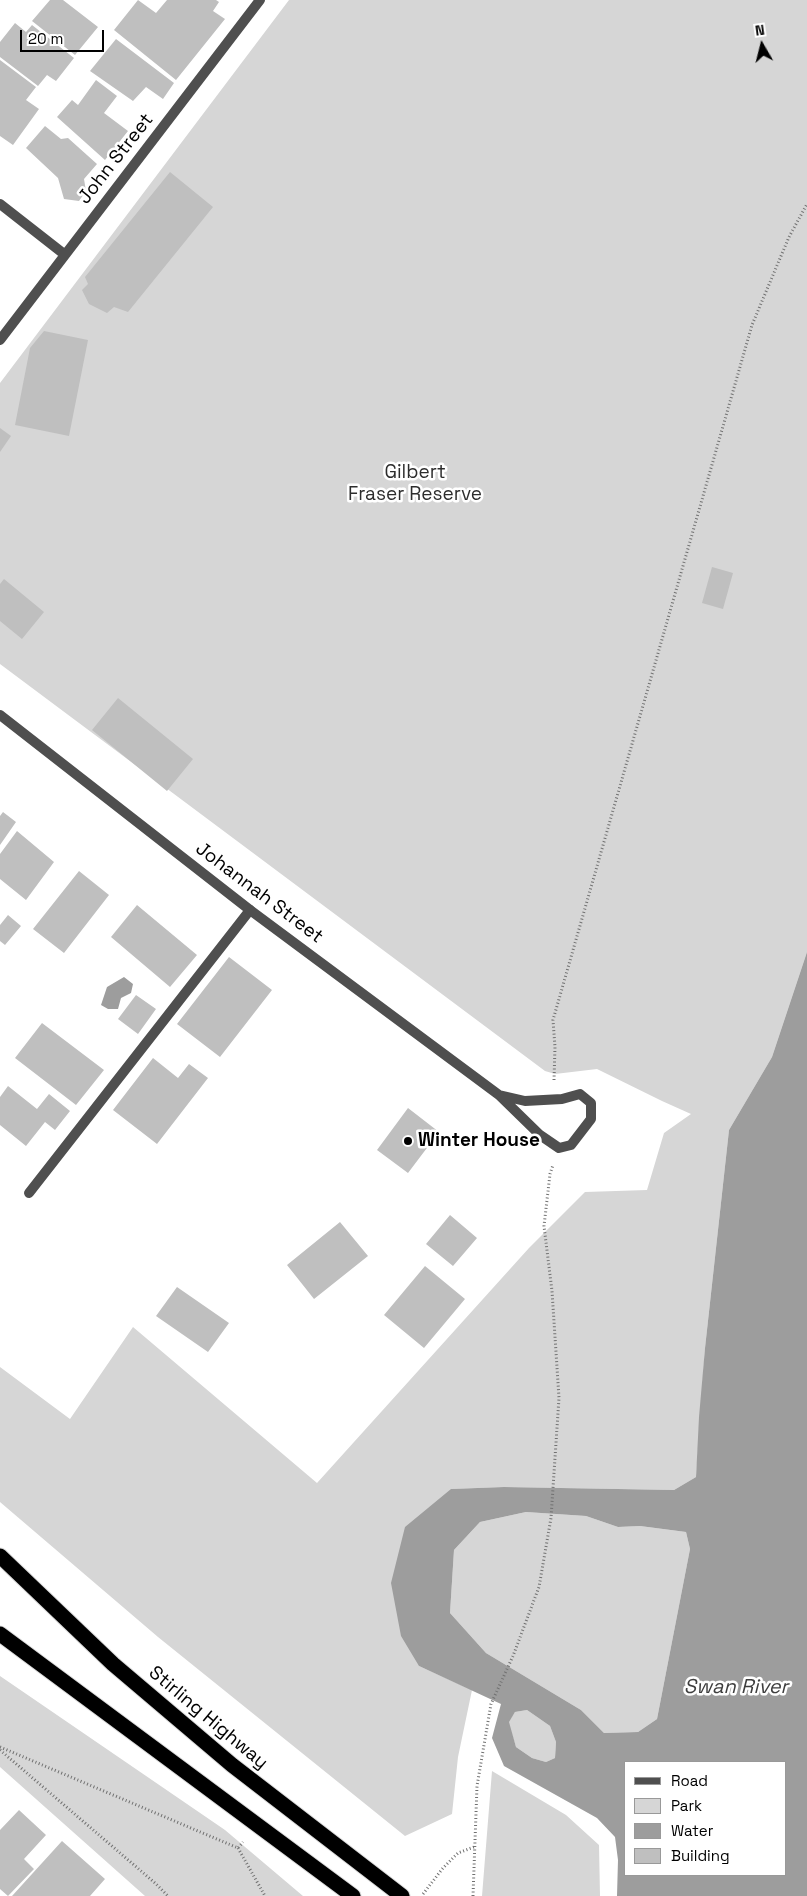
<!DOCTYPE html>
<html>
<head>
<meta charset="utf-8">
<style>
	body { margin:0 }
	#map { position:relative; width:807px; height:1896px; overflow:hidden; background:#fff; font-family:"Space Grotesk",sans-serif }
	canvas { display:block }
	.legend { position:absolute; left:624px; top:1761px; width:162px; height:115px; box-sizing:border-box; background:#fff; border:1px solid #999; margin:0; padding:6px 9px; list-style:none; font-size:15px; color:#000 }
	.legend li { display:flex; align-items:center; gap:10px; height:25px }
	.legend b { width:25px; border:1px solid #999 }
	.north { position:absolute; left:737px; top:20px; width:50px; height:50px; -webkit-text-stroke:4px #fff; paint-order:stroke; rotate:352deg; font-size:14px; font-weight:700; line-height:20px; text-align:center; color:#000 }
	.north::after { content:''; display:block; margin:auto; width:18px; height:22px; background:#000; clip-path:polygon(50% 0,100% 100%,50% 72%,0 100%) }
	.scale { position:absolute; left:20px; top:30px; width:84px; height:22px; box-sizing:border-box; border:2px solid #000; border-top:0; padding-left:6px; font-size:15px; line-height:18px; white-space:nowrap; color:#000; -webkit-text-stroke:4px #fff; paint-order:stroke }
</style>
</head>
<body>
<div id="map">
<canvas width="807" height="1896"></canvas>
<ul class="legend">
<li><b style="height:6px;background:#4f4f4f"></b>Road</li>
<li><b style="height:14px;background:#d6d6d6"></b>Park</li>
<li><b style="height:14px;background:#9d9d9d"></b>Water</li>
<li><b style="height:14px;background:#bfbfbf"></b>Building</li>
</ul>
<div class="north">N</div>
<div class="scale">20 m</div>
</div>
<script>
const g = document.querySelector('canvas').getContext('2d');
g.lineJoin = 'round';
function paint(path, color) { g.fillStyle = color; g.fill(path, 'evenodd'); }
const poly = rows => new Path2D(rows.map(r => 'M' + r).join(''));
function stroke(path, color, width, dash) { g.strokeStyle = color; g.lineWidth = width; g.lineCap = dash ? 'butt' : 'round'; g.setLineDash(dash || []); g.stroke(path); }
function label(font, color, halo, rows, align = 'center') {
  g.font = font + ' "Space Grotesk",sans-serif'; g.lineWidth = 5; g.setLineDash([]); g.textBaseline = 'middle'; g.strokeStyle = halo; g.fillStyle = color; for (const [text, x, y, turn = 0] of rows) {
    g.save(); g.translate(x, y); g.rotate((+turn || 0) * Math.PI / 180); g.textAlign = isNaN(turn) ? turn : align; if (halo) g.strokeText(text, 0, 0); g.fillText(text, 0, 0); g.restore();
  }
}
paint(poly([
	[289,0,807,0,807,952,772,1057,729,1130,705,1348,696,1477,674,1490,504,1487,451,1489,419,1666,472,1690,458,1757,452,1814,405,1836,158,1637,0,1502,0,1367,70,1419,133,1327,317,1483,529,1248,585,1192,647,1190,664,1133,691,1114,662,1101,597,1069,555,1074,545,1071,0,664,0,383],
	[526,1512,586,1516,618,1527,640,1526,686,1532,690,1549,657,1719,638,1732,604,1733,581,1710,486,1653,450,1613,454,1550,480,1522],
	[0,1676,225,1830,303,1896,145,1896,0,1767],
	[527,1710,550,1726,556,1742,555,1758,546,1762,532,1758,516,1747,508,1722,515,1712],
	[492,1771,566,1815,599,1845,600,1896,482,1896]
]), '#d6d6d6');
paint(poly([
	[807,952,807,1896,617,1896,618,1860,615,1837,597,1818,504,1766,492,1738,501,1704,419,1666,401,1636,391,1583,405,1527,451,1489,504,1487,674,1490,696,1477,699,1417,705,1348,729,1130,772,1057],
	[526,1512,586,1516,618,1527,640,1526,686,1532,690,1549,657,1719,638,1732,604,1733,581,1710,486,1653,450,1613,454,1550,480,1522],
	[527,1710,550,1726,556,1742,555,1758,546,1762,532,1758,516,1747,509,1722,515,1712],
	[786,1762,786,1875,626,1875,626,1762],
	[124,977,133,984,131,993,121,998,118,1009,108,1009,101,1005,107,987]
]), '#9d9d9d');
paint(poly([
	[50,0,63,0,98,27,75,55,32,21],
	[138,0,156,13,167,0,216,0,219,2,213,11,225,19,176,80,114,30],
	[15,23,26,32,32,25,74,58,56,81,47,75,38,86,0,57,0,42],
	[116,39,174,83,163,99,146,87,133,101,90,71],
	[0,60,36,87,26,100,39,109,13,145,0,136],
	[96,80,117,96,104,113,128,131,105,160,57,117,72,100,78,105],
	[45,126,61,139,68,138,97,164,84,179,86,191,79,201,64,199,58,178,26,148],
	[170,172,213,207,128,312,114,307,107,313,89,304,82,290,88,284,85,277],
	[44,331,88,340,69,436,15,425,30,348],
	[0,428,11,436,0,452],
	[712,567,733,573,723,609,702,603],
	[4,579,44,612,22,639,0,621,0,584],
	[118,698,193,759,167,791,92,730],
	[3,812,16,822,0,845,0,816],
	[17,831,54,862,26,900,0,879,0,854],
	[79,871,109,895,64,953,33,929],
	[137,905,197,955,170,987,111,937],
	[8,915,21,926,5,945,0,941,0,925],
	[229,957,272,990,220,1057,177,1024],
	[136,995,156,1009,138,1034,118,1019],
	[42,1023,104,1070,76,1105,15,1058],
	[153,1058,178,1078,189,1064,208,1078,157,1144,113,1110],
	[8,1086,37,1109,49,1094,70,1111,55,1130,45,1122,26,1146,0,1125,0,1097],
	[408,1108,439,1132,408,1173,377,1150],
	[450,1215,477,1238,453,1266,426,1244],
	[340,1222,368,1256,314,1299,287,1265],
	[425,1266,465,1299,424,1348,384,1315],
	[177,1287,229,1323,208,1352,156,1316],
	[19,1810,46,1835,24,1859,34,1869,8,1896,0,1889,0,1830],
	[62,1841,105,1879,90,1896,12,1896]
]), '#bfbfbf');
const highway = poly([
	[0,1556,113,1664,232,1765,402,1896],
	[0,1634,353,1896]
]);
stroke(highway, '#dbdbdb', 17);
stroke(poly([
	[554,1080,555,1047,553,1020,752,325,789,237,807,204],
	[0,1747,238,1848,243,1842],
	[0,1750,155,1883,168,1896],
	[238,1848,265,1896],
	[423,1894,443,1868,458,1853,474,1847],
	[473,1896,477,1786,491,1704,513,1656,539,1587,551,1518,559,1398,552,1291,544,1226,550,1174,553,1165]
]), '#717171', 3, [1, 2.5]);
stroke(poly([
	[29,1193,250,910]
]), '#4f4f4f', 10);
stroke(poly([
	[0,204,64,254],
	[0,340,260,0],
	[0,715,250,910,499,1095,540,1135,559,1148,571,1145,591,1119,591,1103,580,1094,562,1099,525,1101,499,1095]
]), '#4f4f4f', 10);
stroke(highway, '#000', 15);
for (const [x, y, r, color] of [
	[408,1141,5,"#000"]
]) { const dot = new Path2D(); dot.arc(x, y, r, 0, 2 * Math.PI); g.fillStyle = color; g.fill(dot); stroke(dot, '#fff', 2); }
label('19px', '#000', '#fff', [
	["John Street",116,159,-52],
	["Johannah Street",259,893,37],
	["Stirling Highway",208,1718,40]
]);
label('19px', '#2d2d2d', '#fff', [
	["Gilbert",415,473],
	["Fraser Reserve",415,495]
]);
label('bold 19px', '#000', '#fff', [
	["Winter House",418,1141]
], 'left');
label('italic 20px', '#3e3e3e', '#fff', [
	["Swan River",736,1688]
]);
</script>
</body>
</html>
